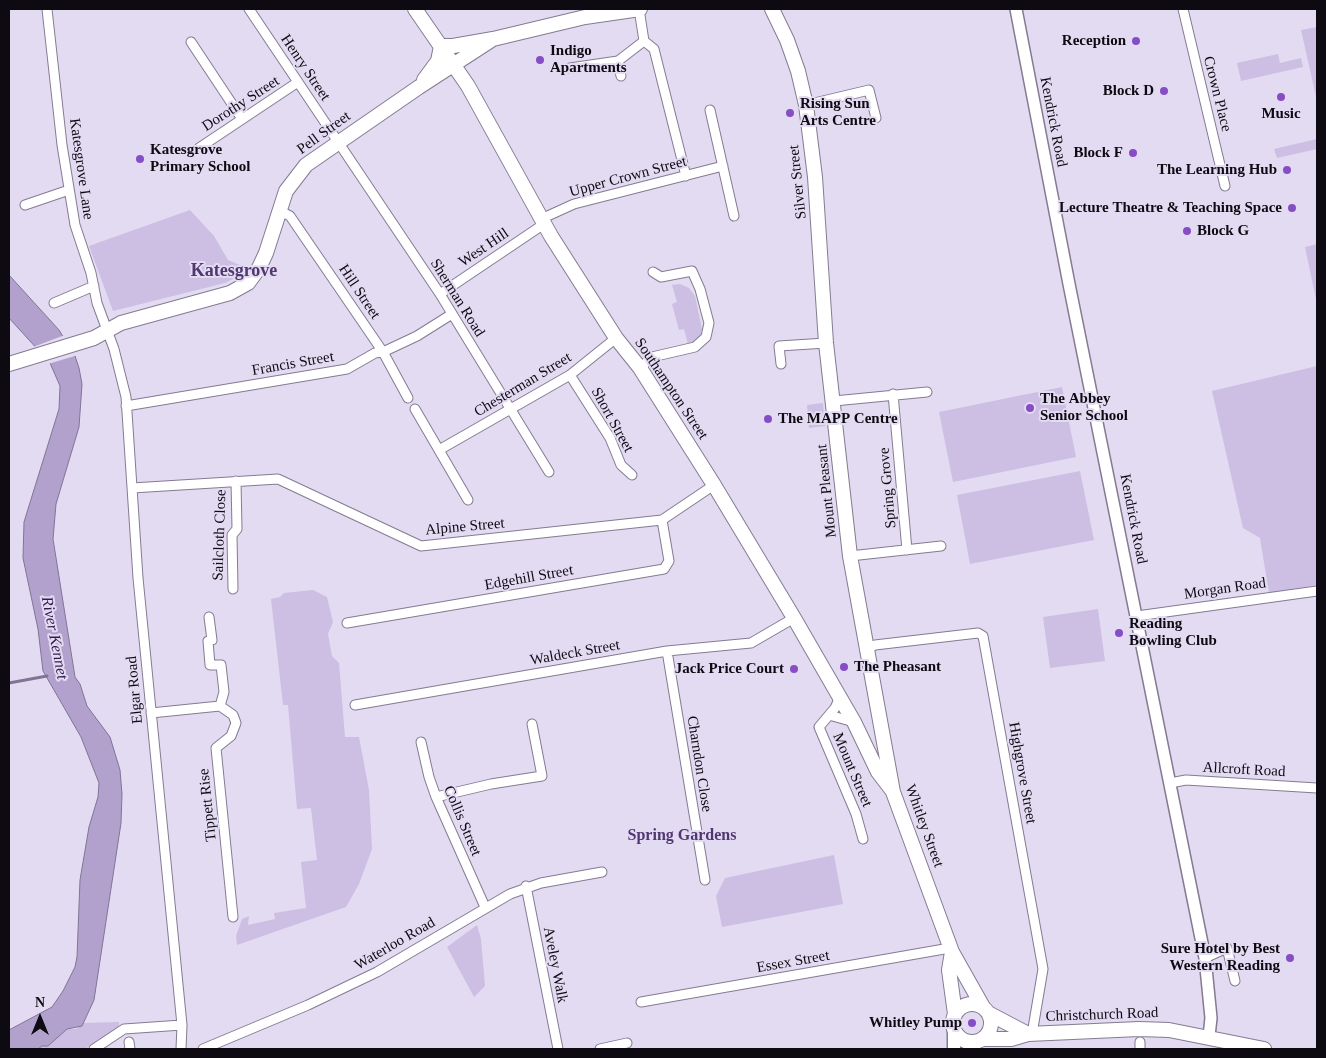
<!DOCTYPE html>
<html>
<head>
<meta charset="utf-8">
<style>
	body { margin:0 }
	#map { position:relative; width:1326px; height:1058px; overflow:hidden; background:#e3dbf2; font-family:"Times New Roman",serif }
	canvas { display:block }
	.frame { position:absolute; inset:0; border:10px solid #0d0a12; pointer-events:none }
	.north { position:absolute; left:15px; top:993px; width:50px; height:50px; -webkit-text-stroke:4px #e3dbf2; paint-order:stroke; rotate:0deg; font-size:14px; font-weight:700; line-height:20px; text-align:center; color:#0d0a12 }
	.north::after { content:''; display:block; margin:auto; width:18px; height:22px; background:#0d0a12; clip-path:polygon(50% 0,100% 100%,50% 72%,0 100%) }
</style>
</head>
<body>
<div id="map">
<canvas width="1326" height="1058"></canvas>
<div class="frame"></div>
<div class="north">N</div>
</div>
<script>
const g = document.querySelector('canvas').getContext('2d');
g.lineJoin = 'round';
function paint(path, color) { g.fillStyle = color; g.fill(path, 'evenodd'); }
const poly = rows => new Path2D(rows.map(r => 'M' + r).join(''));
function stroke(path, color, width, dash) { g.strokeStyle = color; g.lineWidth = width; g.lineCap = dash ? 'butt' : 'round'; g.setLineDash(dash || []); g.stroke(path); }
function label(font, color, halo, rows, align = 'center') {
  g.font = font + ' "Times New Roman",serif'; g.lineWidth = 4; g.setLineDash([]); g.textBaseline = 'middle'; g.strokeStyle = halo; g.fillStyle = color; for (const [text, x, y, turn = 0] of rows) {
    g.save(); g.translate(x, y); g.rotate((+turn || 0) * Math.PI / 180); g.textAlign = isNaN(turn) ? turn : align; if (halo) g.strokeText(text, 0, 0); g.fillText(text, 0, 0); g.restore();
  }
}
paint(poly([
	[1317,27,1317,101,1301,30],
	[1278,54,1280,63,1301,58,1303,67,1241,81,1237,63],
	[1317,139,1317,149,1277,158,1274,149],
	[190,210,214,236,228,260,247,268,239,276,225,283,113,311,89,246],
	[1317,244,1317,304,1305,247],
	[680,284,689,288,695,296,702,329,700,338,689,348,684,329,679,330,672,304,677,302,672,285],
	[1317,366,1317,585,1269,593,1260,538,1243,528,1212,391],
	[1062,387,1076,457,953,482,939,412],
	[823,403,825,426,809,428,807,405],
	[1080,471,1094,540,970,564,957,495],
	[313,590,327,597,333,622,328,634,332,656,339,663,345,737,359,737,369,790,372,849,359,884,346,907,237,945,236,936,242,919,249,916,248,925,275,919,274,913,306,908,301,862,317,860,311,808,297,809,288,705,283,705,271,599,280,597,284,593],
	[1098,609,1105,661,1050,668,1043,617],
	[834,855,843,904,722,927,716,896,725,878],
	[477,925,481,939,485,986,474,997,447,947],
	[119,1022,119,1028,85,1049,38,1049,67,1029,76,1029,83,1023]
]), '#ccbfe3');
const water = poly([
	[9,275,59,330,75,356,79,368,82,384,79,427,56,504,53,539,75,677,80,684,87,706,110,737,120,770,122,794,121,823,94,1000,82,1026,67,1029,48,1046,42,1046,38,1049,9,1049,9,1030,52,1007,63,991,75,967,77,957,80,880,89,827,98,797,99,783,81,737,43,671,38,629,23,558,24,522,59,409,60,386,50,363,9,318,9,275]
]);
paint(water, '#b2a1cd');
stroke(water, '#807495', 1);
paint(poly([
	[65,335,78,355,48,364,33,347]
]), '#e3dbf2');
stroke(poly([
	[9,683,47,676]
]), '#807495', 3);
const minor = poly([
	[47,9,62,145,75,225,91,273,97,303,114,349,126,397,138,578,182,1025,181,1049],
	[249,9,440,294,549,472],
	[639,9,644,41,654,49,686,176],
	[1183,9,1225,186],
	[191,42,242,119],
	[618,61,621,76],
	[570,68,618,61,644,41],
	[806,105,869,90,876,118],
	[710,110,734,216],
	[199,148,298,82],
	[25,205,69,190],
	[278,210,290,216,383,352,408,398],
	[541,219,574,204,723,166],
	[440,294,544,224],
	[54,303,94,286],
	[781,364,779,346,826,343],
	[640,368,652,357,695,347,706,337,709,323,700,289,692,271,661,277,653,272],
	[570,375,610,438,621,465,632,475],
	[893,394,907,550],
	[834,401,927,392],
	[126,406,347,369,375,353,383,352,417,336,452,314],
	[415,409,468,500],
	[439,450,570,375,616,338],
	[132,488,278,479,421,546,662,520,714,485],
	[850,556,941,546],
	[233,589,232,535,237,529,236,481],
	[1137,616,1317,591],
	[209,617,212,640,208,641,210,665,221,665,224,692,220,706],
	[347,623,664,569,669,561,662,520],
	[865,650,875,645,978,633,983,636,1043,969,1032,1034],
	[667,651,705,880],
	[840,697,835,708,819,727,856,814,863,839],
	[355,705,667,651,751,643,794,618],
	[220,706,233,715,236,723,231,736,216,748,233,917],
	[151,713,220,706],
	[829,715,854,722],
	[421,742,429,777,436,797,485,907],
	[1170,783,1186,780,1317,788],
	[436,797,491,784,542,776,532,724],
	[526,886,558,1049],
	[1205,958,1227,948,1235,981],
	[641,1002,950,948],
	[129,1042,130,1049],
	[1140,1042,1140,1049],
	[94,1049,124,1029,182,1025],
	[203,1049,308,1005,377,972,510,894,541,883,602,872],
	[600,1049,627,1043]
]);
const tertiary = poly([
	[1016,9,1069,284,1205,958,1211,1018,1209,1036]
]);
const secondary = poly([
	[954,1031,954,1049],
	[969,1049,974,1042]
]);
const primary = poly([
	[415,9,468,86,551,236,616,338,640,368,714,485,794,618,854,722,878,772,891,789],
	[772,9,787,40,798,71,806,105,815,177,826,343,850,556,893,792,952,952,983,1007],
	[441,46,453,46,493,39,585,17,640,9],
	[424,80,438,61,441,46],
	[9,364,94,338,121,323,230,293,248,283,259,268,266,253,286,191,306,165,419,87,493,39],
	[952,952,949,970,955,1014],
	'953 1023a19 19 0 1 1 38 0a19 19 0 1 1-38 0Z',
	[990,1014,1028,1034],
	[985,1039,1011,1039,1028,1034,1139,1029,1169,1030,1264,1049]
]);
stroke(minor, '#847b91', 11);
stroke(tertiary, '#847b91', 14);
stroke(secondary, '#847b91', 15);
stroke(primary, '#847b91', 16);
stroke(minor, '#fff', 9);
stroke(tertiary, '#fff', 11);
stroke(secondary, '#fff', 12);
stroke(primary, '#fff', 14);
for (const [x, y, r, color] of [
	[1136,41,5,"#864dc4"],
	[540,60,5,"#864dc4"],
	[1164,91,5,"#864dc4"],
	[1281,97,5,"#864dc4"],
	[790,113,5,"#864dc4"],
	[1133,153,5,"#864dc4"],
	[140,159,5,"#864dc4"],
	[1287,170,5,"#864dc4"],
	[1292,208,5,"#864dc4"],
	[1187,231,5,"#864dc4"],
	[1030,408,5,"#864dc4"],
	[768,419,5,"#864dc4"],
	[1119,633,5,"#864dc4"],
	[844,667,5,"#864dc4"],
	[794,669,5,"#864dc4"],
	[1290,958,5,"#864dc4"],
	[972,1023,5,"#864dc4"]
]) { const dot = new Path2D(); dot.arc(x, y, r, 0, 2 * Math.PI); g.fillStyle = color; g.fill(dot); stroke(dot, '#e3dbf2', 2); }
label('bold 15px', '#0d0a12', '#e3dbf2', [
	["Reception",1126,41],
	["Indigo",550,51,"left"],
	["Apartments",550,68,"left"],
	["Block D",1154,91],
	["Rising Sun",800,104,"left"],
	["Arts Centre",800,121,"left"],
	["Music",1281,114,"center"],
	["Katesgrove",150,150,"left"],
	["Primary School",150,167,"left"],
	["Block F",1123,153],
	["The Learning Hub",1277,170],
	["Lecture Theatre & Teaching Space",1282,208],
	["Block G",1197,231,"left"],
	["The Abbey",1040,399,"left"],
	["Senior School",1040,416,"left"],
	["The MAPP Centre",778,419,"left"],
	["Reading",1129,624,"left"],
	["Bowling Club",1129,641,"left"],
	["The Pheasant",854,667,"left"],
	["Jack Price Court",784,669],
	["Sure Hotel by Best",1280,949],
	["Western Reading",1280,966],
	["Whitley Pump",962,1023]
], 'right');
label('15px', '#0d0a12', '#e3dbf2', [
	["Henry Street",305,68,56],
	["Crown Place",1217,94,76],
	["Dorothy Street",241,104,-33],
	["Kendrick Road",1053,122,79],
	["Pell Street",324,133,-36],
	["Katesgrove Lane",81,169,82],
	["Upper Crown Street",628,177,-15],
	["Silver Street",798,182,-96],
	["West Hill",484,248,-34],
	["Hill Street",359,292,56],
	["Sherman Road",457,298,58],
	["Francis Street",293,364,-10],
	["Chesterman Street",523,385,-31],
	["Southampton Street",671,389,56],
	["Short Street",612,420,61],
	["Spring Grove",888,488,-95],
	["Mount Pleasant",827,491,-96],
	["Kendrick Road",1133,519,79],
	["Alpine Street",465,527,-5],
	["Sailcloth Close",220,535,-88],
	["Edgehill Street",529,578,-10],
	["Morgan Road",1225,589,-8],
	["Waldeck Street",575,653,-10],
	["Elgar Road",135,690,-95],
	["Charndon Close",699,764,81],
	["Mount Street",852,770,67],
	["Allcroft Road",1244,770,3],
	["Highgrove Street",1022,773,80],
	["Tippett Rise",208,805,-96],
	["Collis Street",462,821,67],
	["Whitley Street",924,826,70],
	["Waterloo Road",395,944,-30],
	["Essex Street",793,962,-10],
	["Aveley Walk",555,965,79],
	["Christchurch Road",1102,1015,-2]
]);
label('italic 16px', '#331950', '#e3dbf2', [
	["River Kennet",54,638,79]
]);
label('bold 16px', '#513772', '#e3dbf2', [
	["Spring Gardens",682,836]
]);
label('bold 18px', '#513772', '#e3dbf2', [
	["Katesgrove",234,271]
]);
</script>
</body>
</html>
